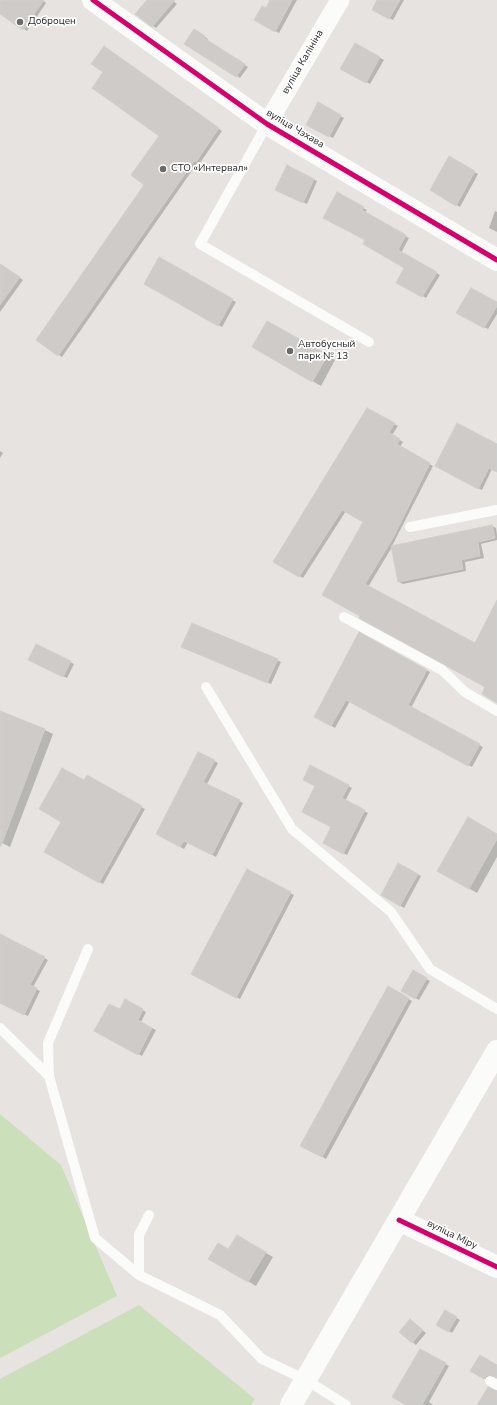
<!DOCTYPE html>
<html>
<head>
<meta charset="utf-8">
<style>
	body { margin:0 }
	canvas { display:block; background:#e6e3e0 }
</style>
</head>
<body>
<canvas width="497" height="1405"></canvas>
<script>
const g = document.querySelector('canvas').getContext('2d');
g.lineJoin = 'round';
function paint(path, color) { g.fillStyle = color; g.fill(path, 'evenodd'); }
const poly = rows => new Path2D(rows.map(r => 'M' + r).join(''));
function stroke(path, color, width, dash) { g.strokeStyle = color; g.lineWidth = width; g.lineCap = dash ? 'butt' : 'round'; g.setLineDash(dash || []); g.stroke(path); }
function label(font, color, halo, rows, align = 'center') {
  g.font = font + ' "Nunito Sans",sans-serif'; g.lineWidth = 3.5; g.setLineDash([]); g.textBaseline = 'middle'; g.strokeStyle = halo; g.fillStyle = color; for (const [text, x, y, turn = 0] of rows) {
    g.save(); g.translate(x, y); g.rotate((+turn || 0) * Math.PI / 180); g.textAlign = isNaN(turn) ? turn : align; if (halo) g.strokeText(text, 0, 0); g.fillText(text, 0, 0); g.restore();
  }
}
paint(poly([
	[0,1114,61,1165,117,1296,0,1358],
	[139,1305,255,1399,251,1405,0,1405,0,1379]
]), '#cbdfbb');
paint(poly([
	[0,0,42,0,46,3,27,31,0,13],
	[148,0,172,0,177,4,156,28,153,26],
	[271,0,297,0,279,33,255,20,266,10],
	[379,0,404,0,393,20,373,10],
	[198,32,208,39,207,41,248,67,240,78,186,44],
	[355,44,384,60,370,84,342,68],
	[108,50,222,131,200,163,198,162,62,357,37,340,145,185,160,136,105,72],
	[318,104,344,118,333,138,307,124],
	[449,158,478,174,460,207,432,190],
	[287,166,317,181,307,204,280,192],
	[337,193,367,210,365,213,409,238,401,253,440,275,426,298,398,282,406,268,366,240],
	[495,211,497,212,497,232,489,228],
	[160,258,236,302,222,327,146,283],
	[0,264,23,280,0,312],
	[497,304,497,314,488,329,458,313],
	[267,322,335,360,321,386,253,347],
	[367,409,398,426,392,435,403,442,400,447,433,466,392,546,492,526,496,528,497,535,497,540,481,544,484,558,465,562,466,571,403,584,399,582,392,547,368,587,475,644,497,602,497,703,487,687,361,615,365,522,346,511,303,578,274,562],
	[497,445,497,472,492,469,482,490,436,466],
	[0,451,3,453,0,458],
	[359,634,430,672,411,708,483,747,472,767,350,701,335,728,316,717],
	[186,648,277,660,281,662,271,684],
	[33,662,70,662,74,664,67,678],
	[0,712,45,730,53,734,10,847,0,842],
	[199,753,218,763,207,784,243,803,216,857,188,842,184,849,157,834],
	[311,767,352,788,345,801,368,813,347,855,324,843,333,826],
	[87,777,145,809,103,884,45,851],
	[497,835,497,857,477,893,438,871],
	[398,864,421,876,404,908,382,895],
	[247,870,294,895,240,999,193,974],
	[0,935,48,960,33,987,40,991,28,1016,0,1003],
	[413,972,430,981,419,1000,403,991],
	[388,987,412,1001,326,1159,301,1145],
	[125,1001,146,1012,141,1022,156,1030,142,1056,96,1031,120,1011],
	[237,1236,273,1257,256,1286,210,1258,229,1251],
	[445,1311,460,1320,452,1333,437,1325],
	[410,1320,426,1333,416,1345,400,1332],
	[421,1350,449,1366,429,1402,433,1405,408,1405],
	[497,1366,497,1377,491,1377,488,1381,471,1371]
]), '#0003');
const building = poly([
	[0,0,44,0,23,30,0,14,0,0],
	[147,0,175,0,152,27,135,14,147,0],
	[270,0,292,0,275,32,254,20,262,6,266,8,270,0],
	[377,0,400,0,389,19,372,10,377,0],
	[194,29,205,36,204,38,245,64,236,77,184,44,194,29],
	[355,43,380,57,366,83,340,69,355,43],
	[104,46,219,128,196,162,194,161,58,356,36,340,144,185,131,175,159,136,92,88,103,72,91,64,104,46],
	[318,102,341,115,329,137,306,125,318,102],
	[449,156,475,171,456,206,430,190,449,156],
	[287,165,314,179,303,203,275,190,287,165],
	[337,192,364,207,362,210,406,235,398,250,437,272,422,297,396,283,404,268,363,244,365,240,323,218,337,192],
	[159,257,233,299,218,326,144,284,159,257],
	[0,264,20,277,0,305,0,264],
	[471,288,497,302,497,306,484,328,456,313,471,288],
	[267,321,328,355,312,382,252,347,267,321],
	[367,408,395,423,389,432,400,439,397,444,430,463,393,538,365,584,475,643,497,600,497,703,482,694,485,687,359,618,360,616,322,595,363,522,342,510,299,577,273,562,367,408],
	[457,423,497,444,497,472,489,468,478,489,435,466,457,423],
	[492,525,495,538,478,542,480,556,461,560,463,569,398,582,391,546,492,525],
	[192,623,278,659,267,683,181,647,192,623],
	[359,632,427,670,408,705,480,744,468,766,346,700,331,726,314,717,359,632],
	[36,644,71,661,63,677,28,660,36,644],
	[0,711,45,729,1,846,0,846,0,711],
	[198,752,215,760,203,782,240,800,212,855,184,841,180,847,156,834,198,752],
	[310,765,349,785,342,798,365,810,343,854,323,843,331,827,302,812,315,786,303,780,310,765],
	[62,768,84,780,87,775,142,806,99,883,44,852,61,822,39,809,62,768],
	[468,817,497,834,497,839,469,889,437,871,468,817],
	[398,863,418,874,400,906,381,895,398,863],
	[247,869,291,892,236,998,191,974,247,869],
	[0,934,45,957,30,985,37,988,24,1015,0,1003,0,934],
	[413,970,427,978,415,999,401,991,413,970],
	[388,986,409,998,322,1157,300,1146,388,986],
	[125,999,143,1009,138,1020,152,1028,138,1055,94,1031,109,1004,120,1009,125,999],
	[237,1235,266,1252,248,1282,208,1259,218,1243,228,1249,237,1235],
	[445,1310,457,1317,448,1332,436,1325,445,1310],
	[410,1319,423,1330,412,1343,399,1332,410,1319],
	[420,1349,446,1363,422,1405,406,1405,392,1397,420,1349],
	[480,1355,497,1365,497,1378,490,1375,486,1376,484,1379,470,1371,480,1355],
	[488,1387,497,1391,497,1405,477,1405,488,1387]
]);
paint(building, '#cecbc9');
stroke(building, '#d1cfcc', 1);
stroke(poly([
	[267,124,200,244,369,342],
	[410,527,497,510],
	[344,617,442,670,465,692,497,711],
	[206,687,292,829,391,912,430,969,497,1009],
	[0,1028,49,1076,95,1238,139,1275],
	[49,1076,48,1043,88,949],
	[149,1215,139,1235,139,1275,220,1315,262,1359,306,1380,346,1405],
	[490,1381,497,1385]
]), '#fbfbfa', 10);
stroke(poly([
	[267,124,340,0]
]), '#fbfbfa', 19);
stroke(poly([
	[93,0,267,124,497,260],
	[399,1220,497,1267],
	[291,1405,497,1051]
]), '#fbfbfa', 22);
stroke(poly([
	[93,0,267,124,497,260],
	[399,1220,497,1267]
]), '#d6006c', 5);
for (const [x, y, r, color] of [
	[20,22,4,"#6b6a69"],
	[163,169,4,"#6b6a69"],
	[290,351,4,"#6b6a69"]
]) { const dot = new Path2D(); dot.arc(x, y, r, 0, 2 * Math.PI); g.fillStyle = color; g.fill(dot); stroke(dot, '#fff', 1.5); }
label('10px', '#292929', '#fff', [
	["Доброцен",28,22],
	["СТО «Интервал»",171,169],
	["Автобусный",298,345],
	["парк № 13",298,357]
], 'left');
label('10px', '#292929', '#fff', [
	["вуліца Калініна",303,62,-60],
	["вуліца Чэхава",295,129,31],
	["вуліца Міру",452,1235,26]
]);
</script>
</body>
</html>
